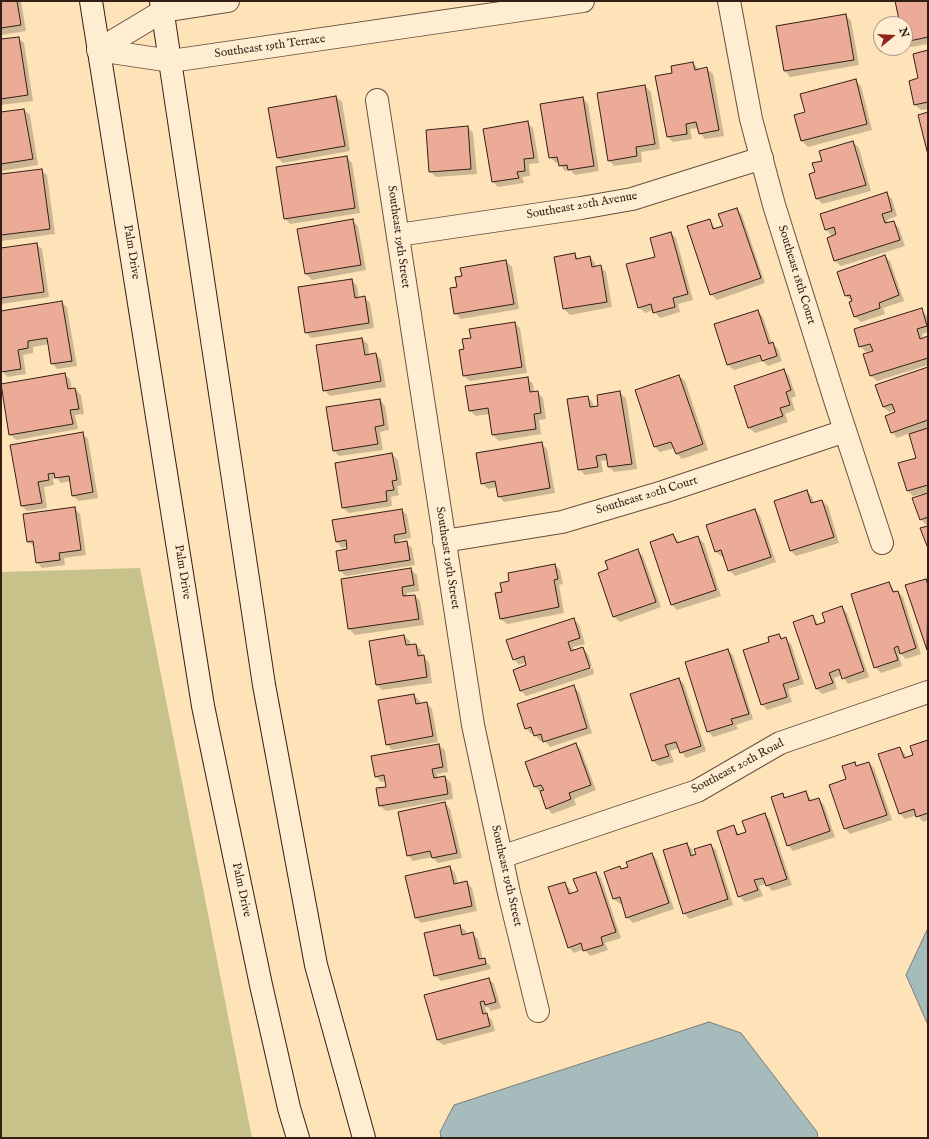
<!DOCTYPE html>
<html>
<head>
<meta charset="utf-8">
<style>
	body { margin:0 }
	#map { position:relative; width:929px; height:1139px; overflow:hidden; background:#fee3b8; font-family:"IM FELL English",serif }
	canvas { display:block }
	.frame { position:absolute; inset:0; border:2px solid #341f17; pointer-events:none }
	.north { position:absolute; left:873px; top:16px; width:40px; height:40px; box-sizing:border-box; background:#feedd1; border:1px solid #ad9b87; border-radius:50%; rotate:72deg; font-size:11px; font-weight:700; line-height:16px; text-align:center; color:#341f17 }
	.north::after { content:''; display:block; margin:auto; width:14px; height:18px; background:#8f2418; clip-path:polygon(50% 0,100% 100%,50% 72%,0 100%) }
</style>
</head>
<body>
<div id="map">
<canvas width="929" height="1139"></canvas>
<div class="frame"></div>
<div class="north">N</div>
</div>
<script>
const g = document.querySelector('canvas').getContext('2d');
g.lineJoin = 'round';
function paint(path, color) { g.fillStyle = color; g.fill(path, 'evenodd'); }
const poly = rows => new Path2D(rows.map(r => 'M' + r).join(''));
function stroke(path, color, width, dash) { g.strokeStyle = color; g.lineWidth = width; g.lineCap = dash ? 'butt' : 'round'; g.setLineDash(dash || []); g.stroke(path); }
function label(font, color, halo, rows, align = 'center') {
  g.font = font + ' "IM FELL English",serif'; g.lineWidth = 4; g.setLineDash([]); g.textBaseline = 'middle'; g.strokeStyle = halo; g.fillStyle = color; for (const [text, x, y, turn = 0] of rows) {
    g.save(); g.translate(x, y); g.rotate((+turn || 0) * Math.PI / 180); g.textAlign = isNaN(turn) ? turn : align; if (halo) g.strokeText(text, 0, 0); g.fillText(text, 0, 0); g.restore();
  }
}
paint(poly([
	[140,568,252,1138,1,1138,1,572]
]), '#c7c18a');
const water = poly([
	[928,928,928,1025,906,975,928,928],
	[709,1022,741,1033,817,1132,818,1138,441,1138,440,1132,454,1105,709,1022]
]);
paint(water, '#a6bbbb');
stroke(water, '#787d79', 1);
paint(poly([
	[1,1,21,1,26,31,1,35],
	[896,1,928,1,928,44,911,47,905,42,905,24,901,24],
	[846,15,851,21,859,65,790,77,785,71,777,27],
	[18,38,24,43,33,101,1,105,1,40],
	[928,51,928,109,921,110,915,105,910,82,920,79],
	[693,63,699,70,707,69,713,74,724,136,705,139,700,133,699,128,690,129,692,139,673,142,668,137,656,77,673,74],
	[855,80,861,86,872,130,808,147,802,141,795,116,806,113],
	[645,86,651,92,660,149,641,152,642,162,614,166,609,160],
	[336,97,342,102,350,151,283,163,278,158],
	[583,98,588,104,599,171,575,175,570,170,565,171,559,162,556,163,550,157],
	[24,110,30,115,38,165,1,171,1,113],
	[527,123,533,128,539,163,529,164,530,176,522,177,524,183,498,187,493,182],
	[468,127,473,133,477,174,436,177,430,171],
	[853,142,859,148,871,191,822,204,817,198,816,173,823,161],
	[347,157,352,163,360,213,290,224,285,218],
	[41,170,47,175,55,234,1,241,1,175],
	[887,194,892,199,897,216,887,220,888,224,893,222,899,228,905,246,841,266,835,261,828,238,833,237,826,230],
	[737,209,742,215,765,283,717,300,711,294,709,220,716,229,724,226],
	[352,220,358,226,366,270,312,280,306,274,298,230],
	[671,233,676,238,693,300,678,304,680,312,660,318,653,310,645,313,639,307,656,257],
	[36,244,42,249,49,297,1,304,1,249],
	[574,254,579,259,590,257,595,263,596,267,600,266,606,272,612,307,570,315,564,309,555,258],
	[885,256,890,261,904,301,883,308,885,314,861,322,855,317,850,303,853,302,846,296],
	[506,261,512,267,519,309,461,319,455,313,458,288,463,276],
	[352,280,357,286,359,298,364,297,370,303,374,328,311,338,306,332],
	[62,302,67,308,77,366,57,369,52,363,49,344,33,347,33,353,23,355,26,374,7,377,1,369,1,312],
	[921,309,928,318,928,332,922,334,923,339,928,337,928,365,877,381,871,376,865,355,875,351,874,350,866,352,860,346],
	[758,311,763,317,772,344,778,349,782,361,768,366,763,361,734,370,728,365,715,325],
	[515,323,520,328,527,373,470,381,464,376,465,350,472,339],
	[362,339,368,344,369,355,376,354,381,360,386,387,330,396,324,390],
	[928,368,928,427,926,428,928,429,928,525,926,525,921,519,922,494,913,496,908,491,900,464,918,459,910,433,897,438,892,432,896,413,895,410,889,412,883,407],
	[784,370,789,376,796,396,791,398,795,410,785,414,788,422,755,433,749,428,735,387],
	[64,374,70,379,72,390,75,389,81,395,84,414,75,415,78,429,16,440,10,434],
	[679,376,685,381,708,450,682,459,676,453,675,448,660,452,655,447,636,390],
	[527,378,533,384,534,393,537,392,543,398,546,419,539,420,541,434,499,441,493,435,490,414,476,416,470,411],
	[620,393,626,398,637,469,614,472,609,467,608,460,601,461,603,472,585,475,579,469,588,397,593,403,594,408,599,407],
	[380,400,385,406,389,430,380,432,383,450,339,456,334,451],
	[82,433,88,439,98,498,79,501,73,496,71,481,61,483,57,478,53,479,54,485,44,487,47,508,27,511,22,506,11,446],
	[542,444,547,449,555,493,504,502,499,496,497,487,488,489,482,483],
	[392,454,398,460,402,485,397,486,399,495,391,497,392,506,349,513,343,508],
	[807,491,812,497,814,503,822,501,828,506,839,543,796,556,790,550],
	[74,508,80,514,86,555,64,558,65,565,42,568,37,562,35,547,28,542,24,515],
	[402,510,407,515,411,538,399,540,399,544,406,543,412,548,415,565,346,576,340,571,337,552,349,550,348,546,342,548,337,542,333,521],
	[755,510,760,516,776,562,735,576,729,570,724,556,722,557,716,552,707,526],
	[673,535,680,543,698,537,704,543,721,596,677,610,671,604],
	[638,551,643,556,661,607,620,622,614,617,609,570],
	[555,565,560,570,563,584,559,585,564,613,507,624,501,619,504,593,511,582],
	[411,570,417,575,419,591,407,593,407,597,415,596,420,601,424,625,355,635,349,629,342,580],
	[926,580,928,582,928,650,907,586],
	[889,583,896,593,898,592,903,597,921,654,906,659,900,653,898,653,902,666,881,673,875,667],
	[842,607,847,613,869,677,848,684,842,675,834,678,837,689,822,694,816,688,813,616,819,625,826,623],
	[573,619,579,624,585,644,573,647,574,651,582,648,588,654,592,666,522,689,522,691,593,668,594,674,526,696,520,690,528,666,527,662,519,665,514,659],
	[779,635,791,644,804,684,788,689,792,702,767,710,762,704],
	[404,636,410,641,410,645,416,645,421,650,422,656,429,662,432,683,382,690,377,685],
	[727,650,733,655,753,719,736,725,738,729,713,737,708,731],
	[679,679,684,684,706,751,686,758,679,748,670,751,674,762,659,766,653,761,632,694],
	[573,686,579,692,592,733,550,747,544,740,540,741,534,733,531,734,526,728],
	[414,695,420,701,420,704,426,703,432,709,438,742,392,750,387,744],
	[928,742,928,820,923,822,917,815,905,819,900,814,900,748,905,754,907,759,915,756],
	[575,744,581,750,596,790,574,799,576,805,552,814,547,808,541,793,535,787,526,762],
	[439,745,445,750,448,772,437,774,438,778,445,777,451,783,453,799,386,811,380,806,377,789,388,787,386,781,381,782,376,776],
	[854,763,858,767,869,763,874,768,892,820,850,834,845,828,848,779],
	[806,792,812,801,818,799,824,805,835,837,793,851,788,845,782,794,787,799],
	[445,803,450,809,462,858,438,863,432,857,413,861,408,855],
	[765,814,770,820,792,885,772,891,766,884,759,886,763,896,745,902,739,896,734,827,740,835,747,833],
	[686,844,692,849,694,856,710,845,716,850,733,905,689,919,684,913],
	[652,854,657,860,674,909,633,923,627,917,623,903,620,904,614,899,620,868,622,870,630,867],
	[450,867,455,873,458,884,467,882,472,888,477,911,421,923,416,918,407,877],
	[596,873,601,878,621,938,605,943,608,950,590,956,584,949,574,953,569,947,564,883,570,889,572,894,579,891],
	[460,926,466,931,466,935,472,934,478,939,483,960,490,965,491,969,441,981,435,975],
	[489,979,494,984,501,1008,491,1011,488,1007,485,1007,487,1015,492,1020,495,1031,443,1045,437,1040]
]), '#0003');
const building = poly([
	[1,1,17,1,21,25,1,28,1,1],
	[895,1,928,1,928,37,905,42,905,24,900,24,895,1],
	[846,14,854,60,784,71,776,26,846,14],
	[19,37,28,95,1,99,1,39,19,37],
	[928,50,928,102,914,105,909,81,918,78,913,54,928,50],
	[693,62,695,70,707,67,719,130,699,134,696,122,686,124,687,134,667,137,655,76,672,73,671,66,693,62],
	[856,79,867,124,801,141,794,115,805,112,800,94,856,79],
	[645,85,655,144,636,147,637,156,608,161,597,93,645,85],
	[336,96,345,146,277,158,268,108,336,96],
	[583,97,594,166,568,170,567,165,559,166,557,157,549,158,540,104,583,97],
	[24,109,33,159,1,164,1,112,24,109],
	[928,112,928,155,918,115,928,112],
	[528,121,534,158,524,159,525,171,517,172,519,178,492,182,483,129,528,121],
	[468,126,471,169,429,172,426,130,468,126],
	[853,141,866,185,816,199,809,174,815,172,812,163,822,161,819,151,853,141],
	[347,156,355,208,284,219,276,167,347,156],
	[42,169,50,229,1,235,1,174,42,169],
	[887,192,892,211,882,214,885,223,894,221,900,240,834,261,827,238,836,234,834,227,825,230,820,214,887,192],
	[737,208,761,278,710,295,687,226,710,219,713,229,723,226,718,214,737,208],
	[353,219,361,265,305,274,297,229,353,219],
	[671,232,688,294,673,298,675,307,653,313,651,304,638,308,626,264,655,257,650,238,671,232],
	[37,243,44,292,1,298,1,248,37,243],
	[575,253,576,259,590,256,592,267,601,265,607,302,563,309,554,257,575,253],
	[885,255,899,295,879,303,880,308,854,317,849,302,852,301,850,295,845,296,837,272,885,255],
	[506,260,514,304,454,314,450,288,457,287,455,277,462,276,460,268,506,260],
	[352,279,355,298,365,296,369,323,305,333,298,287,352,279],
	[62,301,72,361,51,364,47,338,34,340,28,341,28,348,18,350,21,369,1,372,1,311,62,301],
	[922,308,927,326,917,329,920,339,928,336,928,358,870,376,863,354,873,351,870,344,859,347,854,329,922,308],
	[758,310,769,344,773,342,777,356,762,361,760,355,727,365,714,324,758,310],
	[515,322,522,367,463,376,459,350,464,349,462,339,471,338,469,329,515,322],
	[362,338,365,355,376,353,381,381,323,391,316,345,362,338],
	[928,367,928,420,891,433,885,416,895,412,892,404,883,407,875,385,928,367],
	[784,369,791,390,786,392,790,405,780,408,783,416,748,428,734,386,784,369],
	[65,373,68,389,75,388,79,409,70,410,73,424,9,435,1,384,65,373],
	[679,375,703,444,676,454,671,442,654,447,635,390,679,375],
	[528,377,530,392,538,391,541,413,534,414,536,429,492,435,488,408,469,411,465,386,528,377],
	[620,391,632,464,608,467,606,454,596,456,598,467,578,470,567,399,588,396,590,407,598,406,597,395,620,391],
	[380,399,384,425,375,427,378,444,333,451,326,407,380,399],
	[928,428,928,485,907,491,898,463,916,458,909,434,928,428],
	[83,432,93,492,72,496,69,476,55,478,54,473,48,474,49,480,38,482,42,503,21,506,10,445,83,432],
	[542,442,550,488,498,497,495,481,481,484,476,453,542,442],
	[392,453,397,480,392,481,394,490,386,491,387,501,342,508,335,463,392,453],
	[807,490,811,503,822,500,834,537,790,551,774,501,807,490],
	[928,493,928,517,920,520,912,498,928,493],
	[75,507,81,550,59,553,60,560,36,563,33,541,27,542,23,514,75,507],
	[402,509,406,533,394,535,395,543,407,541,410,560,339,571,336,551,347,549,346,540,336,542,332,520,402,509],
	[755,509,771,557,728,571,721,550,715,552,706,525,755,509],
	[928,526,928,546,927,546,920,528,928,526],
	[673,534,677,543,698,536,716,590,671,605,650,542,673,534],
	[638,549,656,602,613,617,598,573,608,569,605,561,638,549],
	[555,564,558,579,554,580,559,607,500,619,495,593,502,592,500,583,509,581,508,573,555,564],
	[411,568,414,585,402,587,403,596,415,595,419,619,348,629,341,579,411,568],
	[926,579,928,585,927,650,905,585,926,579],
	[889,582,893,592,898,591,916,648,900,654,898,646,894,648,898,660,874,668,851,594,889,582],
	[842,606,864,671,842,679,839,669,829,673,833,683,816,689,793,622,813,615,816,625,825,622,822,613,842,606],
	[574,618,580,638,568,642,571,651,583,647,590,668,520,691,513,670,526,665,524,656,513,660,506,640,574,618],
	[779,634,781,639,786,637,799,679,783,684,787,697,761,705,743,650,769,642,768,637,779,634],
	[404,635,406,645,416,644,418,656,424,655,427,677,376,685,369,641,404,635],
	[728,649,749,714,731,719,733,724,707,732,685,662,728,649],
	[679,678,701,746,680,753,676,742,665,745,669,756,652,761,630,694,679,678],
	[574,685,587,728,543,742,541,734,534,736,531,727,525,729,517,704,574,685],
	[414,694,416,704,427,702,433,736,386,745,378,700,414,694],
	[928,740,928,813,916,817,914,809,899,814,878,754,900,747,904,758,913,755,910,746,928,740],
	[576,743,591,785,569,793,571,799,546,809,540,791,544,790,541,785,534,787,525,762,576,743],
	[439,744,443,767,432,769,434,778,445,776,448,794,379,806,376,788,386,787,384,775,375,777,371,756,439,744],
	[855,762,856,766,869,762,887,815,844,829,829,785,846,779,842,766,855,762],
	[806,791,809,801,819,798,830,831,787,846,771,797,783,793,784,798,806,791],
	[445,802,457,853,432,858,430,851,407,856,398,812,445,802],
	[765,813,787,879,766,886,763,878,754,880,758,890,738,897,717,831,734,825,737,835,746,832,742,821,765,813],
	[687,843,691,856,696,854,694,849,711,844,728,899,683,914,663,850,687,843],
	[652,853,669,903,626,918,620,897,613,899,604,872,620,866,621,869,628,867,626,862,652,853],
	[450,866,454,884,467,881,472,906,415,918,405,876,450,866],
	[596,872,616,932,601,937,603,945,583,951,581,943,568,948,548,887,565,882,569,894,578,891,573,879,596,872],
	[460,925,462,935,473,932,479,959,485,958,486,964,434,976,424,933,460,925],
	[489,978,496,1002,485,1005,484,1001,480,1002,483,1014,487,1013,490,1026,437,1040,424,995,489,978]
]);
paint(building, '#ecab97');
stroke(building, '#341f17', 1);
const minor = poly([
	[729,1,751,119,774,205,836,403,882,543],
	[98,50,171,61,583,1],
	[98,50,163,11,228,1],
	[377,100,473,725,509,893,538,1011],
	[398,235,581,208,632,199,762,158],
	[444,541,562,522,663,492,845,431],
	[501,857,697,791,780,743,928,692]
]);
const secondary = poly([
	[91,1,203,706,261,985,289,1108,298,1138],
	[161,1,264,685,316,965,364,1138]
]);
stroke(minor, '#66503f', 24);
stroke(secondary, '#341f17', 24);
stroke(minor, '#feedd1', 22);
stroke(secondary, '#feedd1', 22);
label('12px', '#341f17', '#feedd1', [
	["Southeast 19th Terrace",270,47,-8],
	["Southeast 20th Avenue",582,206,-10],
	["Southeast 19th Street",398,237,82],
	["Palm Drive",131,252,81],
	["Southeast 18th Court",796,275,73],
	["Southeast 20th Court",647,496,-17],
	["Southeast 19th Street",447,558,81],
	["Palm Drive",182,572,81],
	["Southeast 20th Road",738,767,-28],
	["Southeast 19th Street",506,876,77],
	["Palm Drive",241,890,78]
]);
</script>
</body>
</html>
